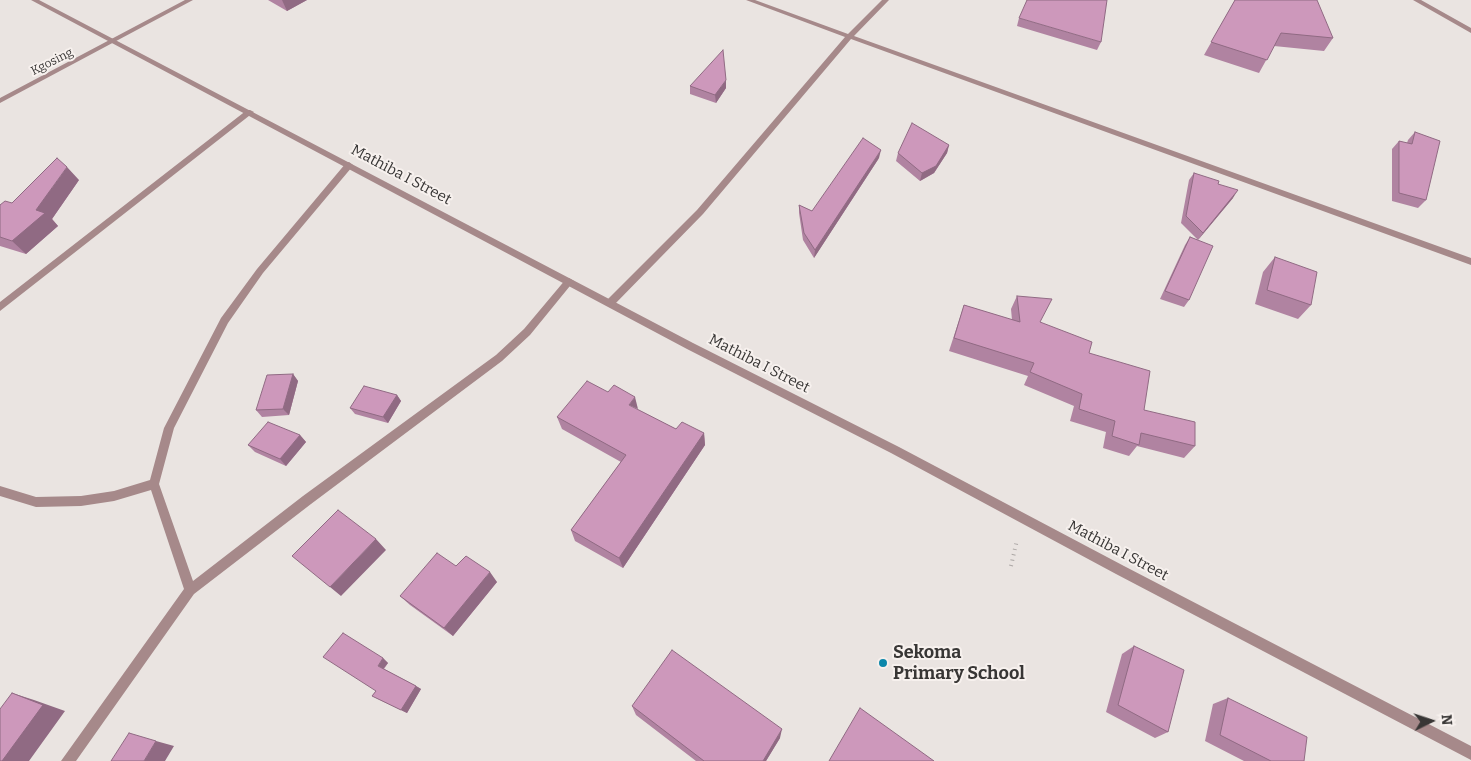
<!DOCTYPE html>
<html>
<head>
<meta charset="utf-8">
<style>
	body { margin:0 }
	#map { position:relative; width:1471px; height:761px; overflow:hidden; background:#eae4e1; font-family:Bitter,serif }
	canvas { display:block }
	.north { position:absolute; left:1406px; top:696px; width:50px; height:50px; -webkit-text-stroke:4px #f7f1ee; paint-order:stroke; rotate:86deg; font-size:14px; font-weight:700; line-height:20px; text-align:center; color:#383635 }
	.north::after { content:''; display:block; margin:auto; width:18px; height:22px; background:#383635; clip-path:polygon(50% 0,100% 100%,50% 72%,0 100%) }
</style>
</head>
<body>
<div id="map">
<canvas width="1471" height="761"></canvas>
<div class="north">N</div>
</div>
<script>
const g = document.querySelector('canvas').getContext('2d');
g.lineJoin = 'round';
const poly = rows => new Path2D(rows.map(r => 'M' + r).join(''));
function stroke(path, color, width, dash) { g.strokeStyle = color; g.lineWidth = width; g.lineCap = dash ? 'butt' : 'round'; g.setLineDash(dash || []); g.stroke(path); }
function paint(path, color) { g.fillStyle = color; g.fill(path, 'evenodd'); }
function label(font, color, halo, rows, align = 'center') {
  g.font = font + ' Bitter,serif'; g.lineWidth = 4; g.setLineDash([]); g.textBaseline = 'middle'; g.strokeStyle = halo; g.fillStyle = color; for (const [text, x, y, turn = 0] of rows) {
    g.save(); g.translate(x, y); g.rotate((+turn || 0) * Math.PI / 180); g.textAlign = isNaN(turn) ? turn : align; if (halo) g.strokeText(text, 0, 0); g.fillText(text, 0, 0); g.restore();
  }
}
stroke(poly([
	[1011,566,1017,540]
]), '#aca7a5', 4, [1, 4.5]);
paint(poly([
	[185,0,193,0,0,103,0,98,185,0],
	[746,0,755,0,848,34,882,0,889,0,854,36,1471,258,1471,265,851,39,703,214,613,306,607,306,605,303,607,300,697,210,845,37,746,0],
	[1413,0,1421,0,1471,28,1471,33,1413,0],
	[247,110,250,110,254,112,0,311,0,302,247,110],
	[349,162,353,165,352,167,263,273,228,323,174,428,159,484,193,581,303,496,496,355,524,329,566,279,569,278,574,281,530,335,502,361,311,504,194,594,76,761,61,761,184,589,151,490,114,501,81,506,36,507,0,496,0,486,36,497,81,496,114,491,150,480,164,428,221,318,257,269,346,163,349,162]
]), '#a6898a');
paint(poly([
	[31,0,39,0,693,343,899,447,1124,566,1471,746,1471,760,1116,574,891,453,687,349,31,0]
]), '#a6898a');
paint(poly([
	[268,0,307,0,287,11],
	[1235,0,1333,38,1324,51,1274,46,1259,73,1204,55],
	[1019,18,1101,42,1097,50,1017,26],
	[690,86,726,88,716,103,690,94],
	[1415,132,1426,200,1418,208,1392,201,1392,149,1399,141,1407,143,1408,140],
	[949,145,947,153,934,173,920,181,896,161,898,153],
	[879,158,814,258,803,240,799,213,799,205,812,211],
	[1194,173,1218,184,1233,198,1198,240,1189,300,1184,307,1160,299,1185,245,1190,237,1198,240,1181,223,1189,180],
	[79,180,52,219,58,226,26,254,0,246,0,205,12,203],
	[1275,257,1311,305,1298,319,1255,304,1263,272],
	[1017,296,1040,322,1089,353,1144,410,1195,446,1184,458,1137,446,1129,456,1103,448,1106,432,1070,421,1074,406,1024,385,1028,376,949,351,964,305,1012,320,1011,309],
	[293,374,298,381,289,415,262,417,256,410],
	[397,395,401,401,388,423,355,414,350,408],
	[638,410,676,429,704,433,705,445,623,568,575,541,571,530,621,462,562,429,557,417],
	[300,435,306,442,286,466,255,452,248,445],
	[456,566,497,582,453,636,410,605,400,596],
	[1134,646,1168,732,1155,738,1106,712,1122,654],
	[383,658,388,663,384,669,416,686,421,689,407,713,372,696,376,691],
	[1228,698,1304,761,1244,761,1205,741,1213,704],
	[632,706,780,738,766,761,696,761,636,715]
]), '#b083a1');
paint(poly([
	[282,0,307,0,287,11],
	[726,80,726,88,716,103,715,95],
	[949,145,947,153,934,173,920,181,922,173],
	[881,150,879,158,814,258,815,250],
	[67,167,79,180,52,219,58,226,26,254,12,241,36,210],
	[1238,190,1233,198,1198,240,1203,233],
	[293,374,298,381,289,415,283,409],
	[397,395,401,401,388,423,383,417],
	[635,397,638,409,629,405],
	[704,433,705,445,623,568,619,558],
	[300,435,306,442,286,466,280,459],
	[376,539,386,550,341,596,330,587],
	[490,572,497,582,453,636,444,628],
	[383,658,388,663,383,669,378,666],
	[416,686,421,689,407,713,401,710],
	[12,693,34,700,65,711,29,761,2,761],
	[782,729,780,738,766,761,763,761],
	[156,741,174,746,165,761,144,761]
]), '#906a83');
const building = poly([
	[1027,0,1107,0,1101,42,1019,18,1027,0],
	[1235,0,1317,0,1333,38,1281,33,1267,60,1211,42,1235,0],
	[723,50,726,80,715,95,690,86,723,50],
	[912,123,949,145,936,166,922,173,898,153,912,123],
	[1415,132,1440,141,1426,200,1399,193,1399,141,1412,144,1415,132],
	[863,138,881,150,815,250,804,233,799,205,812,211,863,138],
	[57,158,67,167,36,210,45,213,12,241,0,237,0,205,5,201,12,203,57,158],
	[1194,173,1219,181,1218,184,1238,190,1203,233,1186,216,1194,173],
	[1190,237,1213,246,1189,300,1165,291,1190,237],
	[1275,257,1317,272,1311,305,1267,290,1275,257],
	[1017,296,1052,299,1040,322,1092,342,1089,353,1150,371,1144,410,1195,422,1195,446,1141,433,1139,445,1112,436,1115,421,1079,409,1082,394,1030,372,1034,363,954,338,964,305,1020,322,1017,296],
	[293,374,283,409,256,410,267,375,293,374],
	[587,381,608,392,614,385,635,397,629,405,676,429,682,422,704,433,619,558,571,530,626,455,557,417,587,381],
	[364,386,397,395,383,417,350,408,364,386],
	[268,422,300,435,280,459,248,445,268,422],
	[338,510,376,539,330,587,292,556,338,510],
	[437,553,456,566,466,556,490,572,444,628,400,596,437,553],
	[343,633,383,658,378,666,416,686,401,710,372,696,376,691,323,657,343,633],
	[1134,646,1184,670,1168,732,1118,705,1134,646],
	[672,650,782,729,763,761,704,761,632,706,672,650],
	[12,693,43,705,2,761,0,761,0,709,12,693],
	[1228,698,1307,737,1304,761,1271,761,1220,735,1228,698],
	[860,708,934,761,829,761,860,708],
	[129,733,156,741,144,761,111,761,129,733]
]);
paint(building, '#cd98bb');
stroke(building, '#906a83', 1);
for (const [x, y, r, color] of [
	[883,663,5,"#0c87aa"]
]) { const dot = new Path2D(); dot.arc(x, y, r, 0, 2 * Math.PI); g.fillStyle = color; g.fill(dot); stroke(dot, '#f7f1ee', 2); }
label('12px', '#383635', '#f7f1ee', [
	["Kgosing",52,62,-27]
]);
label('15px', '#383635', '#f7f1ee', [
	["Mathiba I Street",401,175,28],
	["Mathiba I Street",759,364,27],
	["Mathiba I Street",1118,551,28]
]);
label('bold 18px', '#383635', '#f7f1ee', [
	["Sekoma",893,653],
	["Primary School",893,674]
], 'left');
</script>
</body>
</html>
